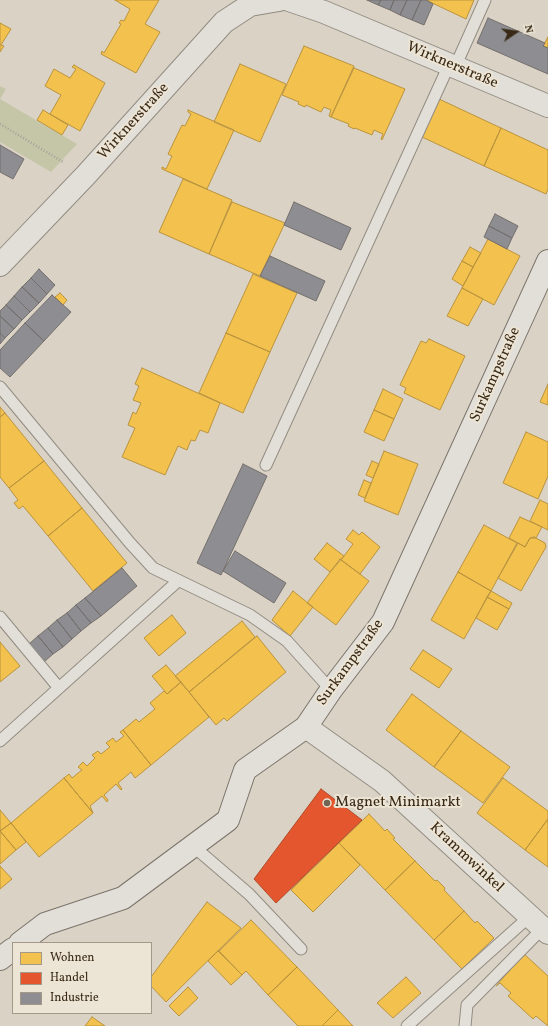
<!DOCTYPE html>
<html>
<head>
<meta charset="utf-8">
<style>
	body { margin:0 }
	#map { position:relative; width:548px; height:1026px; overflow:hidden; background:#dad2c5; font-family:Vollkorn,serif }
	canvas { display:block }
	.legend { position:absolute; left:12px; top:942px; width:140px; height:72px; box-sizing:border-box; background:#ece4d4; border:1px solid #a49988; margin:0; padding:5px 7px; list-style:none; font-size:12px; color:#392915 }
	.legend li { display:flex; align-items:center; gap:8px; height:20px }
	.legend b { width:20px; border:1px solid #a49988 }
	.north { position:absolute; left:496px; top:12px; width:40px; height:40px; -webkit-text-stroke:3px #ece4d4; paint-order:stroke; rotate:77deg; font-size:11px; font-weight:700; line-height:16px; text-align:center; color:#392915 }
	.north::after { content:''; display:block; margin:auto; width:14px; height:18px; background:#392915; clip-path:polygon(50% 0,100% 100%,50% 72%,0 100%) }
</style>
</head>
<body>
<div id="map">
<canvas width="548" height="1026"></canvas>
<ul class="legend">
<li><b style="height:11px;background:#f2c14e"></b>Wohnen</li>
<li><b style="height:11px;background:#e4572e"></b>Handel</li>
<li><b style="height:11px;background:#8d8d92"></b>Industrie</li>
</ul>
<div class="north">N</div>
</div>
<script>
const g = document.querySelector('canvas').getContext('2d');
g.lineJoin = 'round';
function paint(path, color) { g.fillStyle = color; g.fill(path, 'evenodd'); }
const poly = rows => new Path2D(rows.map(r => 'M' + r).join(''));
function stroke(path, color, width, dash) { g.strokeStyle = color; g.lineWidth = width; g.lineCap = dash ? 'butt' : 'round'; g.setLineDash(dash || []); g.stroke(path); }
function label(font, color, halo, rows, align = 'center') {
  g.font = font + ' Vollkorn,serif'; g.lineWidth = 4; g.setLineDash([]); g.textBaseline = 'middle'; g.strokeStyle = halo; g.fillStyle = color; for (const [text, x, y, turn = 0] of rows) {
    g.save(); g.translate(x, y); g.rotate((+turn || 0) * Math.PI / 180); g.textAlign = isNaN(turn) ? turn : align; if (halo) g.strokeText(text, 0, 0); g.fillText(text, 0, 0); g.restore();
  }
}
paint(poly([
	[0,86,6,89,0,99,77,144,51,172,0,142]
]), '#c5c6a8');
const homes = poly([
	[115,0,159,0,145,24,160,32,136,73,101,54,102,51,104,53,121,24,119,23,121,20,124,21,130,9,115,0],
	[426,0,474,0,466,19,426,0],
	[0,23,11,29,1,45,4,46,0,52,0,23],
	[548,37,548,48,543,46,548,37],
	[304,46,354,66,331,117,329,116,331,110,324,107,321,112,306,105,305,107,298,104,299,102,282,95,304,46],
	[240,64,286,84,260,142,214,122,240,64],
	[74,65,105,83,80,131,50,114,61,95,45,86,54,69,70,78,76,69,72,67,74,65],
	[354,68,405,89,382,140,381,139,383,134,374,130,372,135,355,128,354,129,348,126,349,124,331,117,354,68],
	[439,99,501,128,484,166,422,137,439,99],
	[43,110,68,125,62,135,37,120,43,110],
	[188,110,234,130,207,189,162,169,162,167,166,169,172,156,168,154,182,125,185,126,191,114,188,112,188,110],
	[501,128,548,150,548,189,546,194,484,166,501,128],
	[183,179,232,200,209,254,159,232,183,179],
	[232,202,285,223,260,276,209,254,232,202],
	[488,239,520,256,494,305,462,288,488,239],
	[470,247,481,253,473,267,462,261,470,247],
	[462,261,473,267,463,286,452,279,462,261],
	[253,274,297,293,270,352,226,333,253,274],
	[462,288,483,299,468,326,447,316,462,288],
	[60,293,67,300,63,305,55,297,60,293],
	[226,333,270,352,243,413,199,393,226,333],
	[429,339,465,356,440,410,404,393,406,388,400,385,421,341,426,343,429,339],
	[142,368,220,403,208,433,200,430,195,441,191,440,187,450,178,446,165,475,122,457,135,428,128,425,133,412,136,414,141,403,133,400,139,386,135,384,142,368],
	[548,384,548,405,540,402,548,384],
	[383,389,403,399,394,419,374,410,383,389],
	[0,407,5,413,0,417,0,407],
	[374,410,394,419,384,441,364,432,374,410],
	[5,413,44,461,9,488,0,477,0,417,5,413],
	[526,432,548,442,548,476,538,499,503,483,526,432],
	[384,451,418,464,398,515,364,501,384,451],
	[44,461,82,508,48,536,23,506,19,509,14,503,18,500,9,488,44,461],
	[372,461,379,464,373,478,366,475,372,461],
	[364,480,371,483,365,498,358,495,364,480],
	[540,500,548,504,548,530,530,521,540,500],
	[82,508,127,563,93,591,48,536,82,508],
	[520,517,542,527,536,538,530,538,525,547,509,538,520,517],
	[484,525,517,543,491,591,458,572,484,525],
	[353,530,359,535,362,532,380,547,360,574,341,560,353,544,346,539,353,530],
	[534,537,545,543,546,547,521,591,498,578,518,543,525,547,530,538,534,537],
	[327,543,344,556,330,572,314,559,327,543],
	[340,559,369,581,336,625,307,603,340,559],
	[458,572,491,591,464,639,431,620,458,572],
	[293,591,313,607,290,636,272,620,293,591],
	[491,591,512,603,509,609,487,597,491,591],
	[487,597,509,609,497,630,476,618,487,597],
	[172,615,186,633,159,656,144,638,172,615],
	[242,621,255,637,189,692,175,676,242,621],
	[257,636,286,672,227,721,224,718,216,725,189,692,257,636],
	[0,642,20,666,0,682,0,642],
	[423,650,452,669,439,688,410,669,423,650],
	[166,665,181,682,167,694,152,676,166,665],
	[181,682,209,717,151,765,123,730,136,719,139,722,155,709,150,703,164,691,167,694,181,682],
	[412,694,461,731,434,767,386,730,412,694],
	[123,730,151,765,135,778,131,772,118,783,122,789,121,790,116,784,104,795,108,800,107,802,102,796,90,806,93,813,64,778,69,774,72,778,82,770,78,767,83,762,87,766,95,758,92,755,98,751,101,754,110,747,106,743,113,738,116,742,124,736,120,732,123,730],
	[461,731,510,767,483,803,434,767,461,731],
	[64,778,93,813,39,857,11,823,64,778],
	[503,778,548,811,548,819,525,850,477,813,503,778],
	[0,810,11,823,0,831,0,810],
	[369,814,385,831,387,829,395,838,393,839,415,861,385,890,339,843,369,814],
	[548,819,548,867,525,850,548,819],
	[11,823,26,842,16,850,0,831,11,823],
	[0,831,16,850,0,864,0,831],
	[339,843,360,865,313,912,291,890,339,843],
	[415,861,435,881,437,880,445,888,444,890,464,911,434,940,385,890,415,861],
	[0,866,12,879,0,889,0,866],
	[207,902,241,928,166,1002,151,986,151,977,207,902],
	[464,911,475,923,477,921,494,938,462,969,434,940,464,911],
	[251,920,297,967,268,995,246,971,242,975,219,951,251,920],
	[218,951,242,975,231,985,208,961,218,951],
	[524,954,548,976,548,1026,536,1016,533,1019,508,996,511,993,500,983,496,986,524,954],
	[297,967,338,1010,322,1026,298,1026,268,995,297,967],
	[406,977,421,993,393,1018,377,1003,406,977],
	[188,987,198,998,179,1016,169,1006,188,987],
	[338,1010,353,1026,322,1026,338,1010],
	[92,1017,105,1026,85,1026,92,1017]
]);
paint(homes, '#f2c14e');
stroke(homes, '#ba933d', 1);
const shops = poly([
	[321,789,362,820,276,903,254,879,321,789]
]);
paint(shops, '#e4572e');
stroke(shops, '#b14926', 1);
const industry = poly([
	[367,0,381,0,378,5,367,0],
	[381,0,394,0,390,10,378,5,381,0],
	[394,0,407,0,400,15,390,10,394,0],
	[407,0,421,0,412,20,400,15,407,0],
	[421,0,426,0,433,4,424,25,412,20,421,0],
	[488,18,545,43,543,46,548,48,548,74,477,43,488,18],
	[0,145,24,159,13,179,0,172,0,145],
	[294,202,351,228,341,250,284,225,294,202],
	[495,214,518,226,512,238,489,226,495,214],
	[489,226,512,238,507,249,484,237,489,226],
	[270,256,325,281,316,301,260,276,270,256],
	[39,269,55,285,47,294,31,278,39,269],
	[31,278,47,294,39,303,22,287,31,278],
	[22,287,39,303,30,312,14,296,22,287],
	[52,295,71,312,44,341,25,323,52,295],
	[14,296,30,312,22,320,6,305,14,296],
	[6,305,22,320,14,329,0,316,0,311,6,305],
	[0,316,14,329,5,338,0,333,0,316],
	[25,323,44,341,10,377,0,368,0,350,25,323],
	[0,333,5,338,0,344,0,333],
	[243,464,267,476,221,575,197,563,243,464],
	[235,551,286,583,274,603,223,571,235,551],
	[122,568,137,586,101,616,85,598,122,568],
	[85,598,101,616,91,623,76,605,85,598],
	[76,605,91,623,81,631,67,613,76,605],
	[67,613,81,631,72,639,57,620,67,613],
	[57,620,72,639,63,647,48,628,57,620],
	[48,628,63,647,53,654,38,636,48,628],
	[38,636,53,654,44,662,29,644,38,636]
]);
paint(industry, '#8d8d92');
stroke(industry, '#746f6c', 1);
const lane = poly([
	[455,67,485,0],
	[0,387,130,543,153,568,250,615,287,641,331,690],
	[266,465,449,65],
	[0,617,59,688],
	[0,741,178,581],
	[193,846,249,894,301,949],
	[407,1026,530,916],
	[465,1026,467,1005,543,928]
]);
const street = poly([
	[289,0,324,12,548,106],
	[0,265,86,175,224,22,250,5,279,0],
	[306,727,382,781,548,933]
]);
const secondary = poly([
	[20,943,45,924,123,898,228,820,245,770,306,727,331,690,383,622,548,261],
	[0,959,13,949]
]);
stroke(lane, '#928c82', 13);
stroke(street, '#928c82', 24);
stroke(secondary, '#7b746b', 24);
stroke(poly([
	[0,124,63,162]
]), '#a4a099', 2.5, [1, 2]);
stroke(lane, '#e2dfd9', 11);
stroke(street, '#e2dfd9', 22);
stroke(secondary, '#e2dfd9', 22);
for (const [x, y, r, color] of [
	[327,803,4,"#716453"]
]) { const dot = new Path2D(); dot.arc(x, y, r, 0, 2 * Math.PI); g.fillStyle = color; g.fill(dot); stroke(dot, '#ece4d4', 1.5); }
label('15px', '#392915', '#ece4d4', [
	["Wirknerstraße",452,66,23],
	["Wirknerstraße",134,122,-48],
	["Surkampstraße",496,375,-66],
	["Surkampstraße",351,663,-54],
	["Krammwinkel",466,858,43]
]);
label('15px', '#392915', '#ece4d4', [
	["Magnet Minimarkt",335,803]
], 'left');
</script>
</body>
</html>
